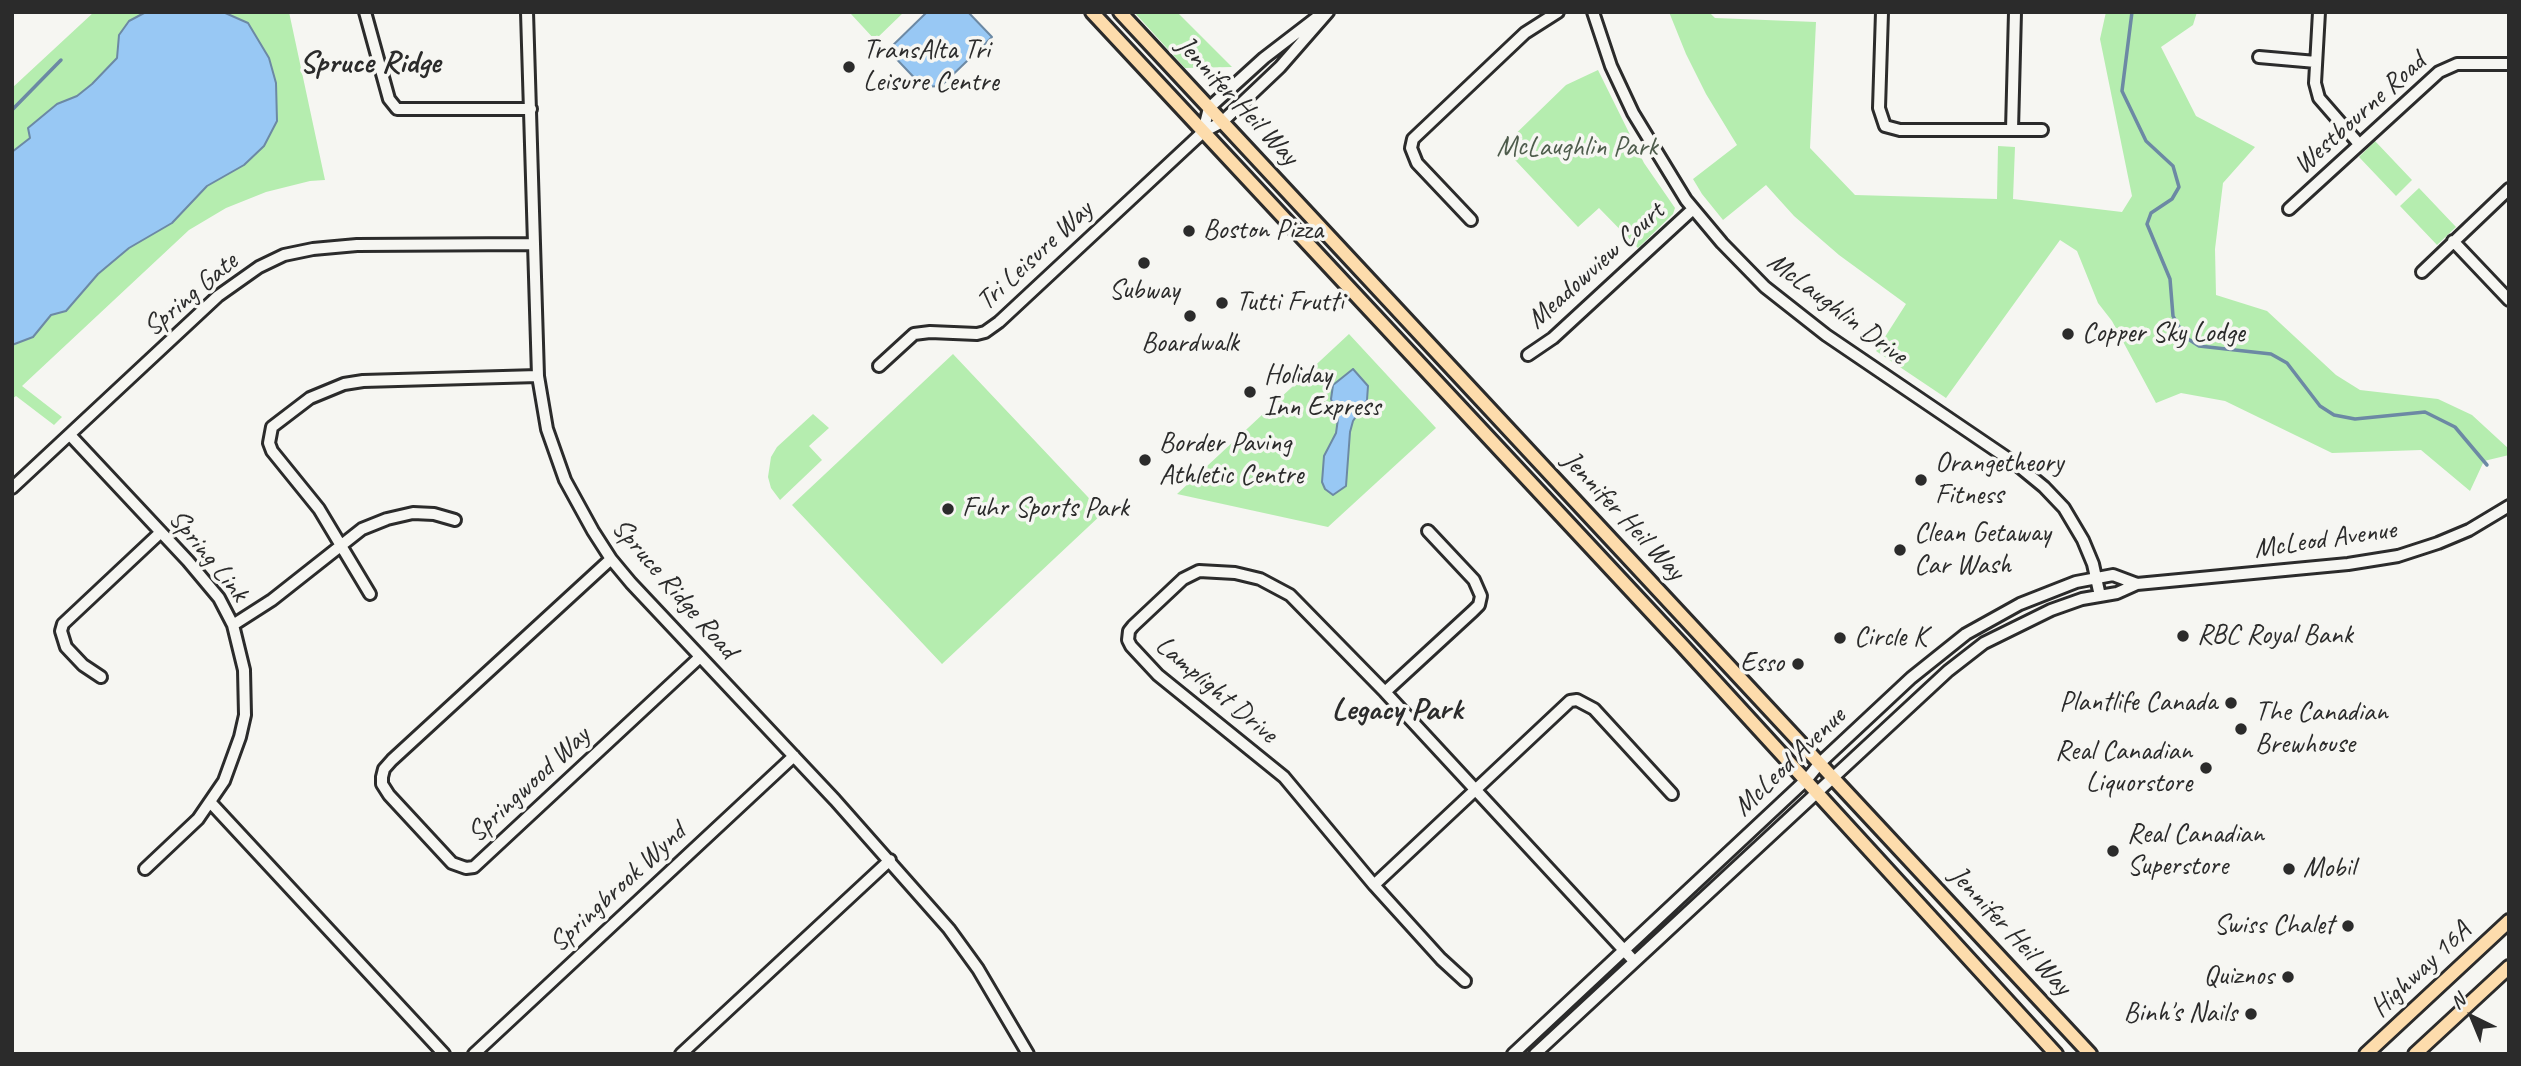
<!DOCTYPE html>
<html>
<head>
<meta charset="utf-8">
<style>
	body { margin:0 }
	#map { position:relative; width:2521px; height:1066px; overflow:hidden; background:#f6f6f2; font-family:Caveat,sans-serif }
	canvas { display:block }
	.frame { position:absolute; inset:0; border:14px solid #2b2b2b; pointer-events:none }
	.north { position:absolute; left:2437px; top:982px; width:70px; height:70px; -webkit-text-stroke:5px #f6f6f2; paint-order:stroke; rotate:317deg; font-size:19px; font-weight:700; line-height:28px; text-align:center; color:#2b2b2b }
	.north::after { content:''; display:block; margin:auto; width:24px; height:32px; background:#2b2b2b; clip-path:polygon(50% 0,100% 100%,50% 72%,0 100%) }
</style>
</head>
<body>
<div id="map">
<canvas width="2521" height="1066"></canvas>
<div class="frame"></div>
<div class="north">N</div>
</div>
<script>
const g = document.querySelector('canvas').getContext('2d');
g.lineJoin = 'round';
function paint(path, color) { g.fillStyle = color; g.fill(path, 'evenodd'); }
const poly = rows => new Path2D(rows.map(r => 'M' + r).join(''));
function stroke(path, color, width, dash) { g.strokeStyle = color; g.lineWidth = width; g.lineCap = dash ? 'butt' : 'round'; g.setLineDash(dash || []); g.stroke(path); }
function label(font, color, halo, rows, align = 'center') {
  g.font = font + ' Caveat,sans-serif'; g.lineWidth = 7; g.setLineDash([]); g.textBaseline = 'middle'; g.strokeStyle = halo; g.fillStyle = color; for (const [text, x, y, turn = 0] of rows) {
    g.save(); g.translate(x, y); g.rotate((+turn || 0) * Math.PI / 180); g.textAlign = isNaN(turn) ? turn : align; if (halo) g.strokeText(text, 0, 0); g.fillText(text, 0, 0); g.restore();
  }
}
paint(poly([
	[94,12,289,12,325,180,310,181,266,192,226,208,189,230,22,386,62,417,54,425,16,396,12,399,12,88],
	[853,12,904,12,875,40,851,14],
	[1134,12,1177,12,1232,67,1185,68],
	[1669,12,1709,12,1715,18,1816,22,1810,148,1855,195,1997,199,1998,146,2015,147,2013,199,2122,212,2132,196,2100,39,2106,12,2197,12,2193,25,2161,47,2196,116,2255,147,2223,183,2215,249,2216,295,2267,311,2336,375,2360,390,2438,399,2472,415,2509,449,2509,455,2484,461,2470,491,2421,450,2332,453,2225,401,2181,393,2156,403,2112,321,2098,303,2077,251,2060,240,1946,398,1876,351,1906,304,1839,255,1794,216,1766,185,1723,220,1702,194,1693,179,1737,145,1706,94,1686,54],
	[1598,70,1644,163,1675,208,1673,214,1638,248,1599,208,1578,227,1516,161,1501,148,1566,85],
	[2375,141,2412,180,2396,196,2359,157],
	[2419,188,2456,227,2437,245,2400,206],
	[1349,334,1436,428,1328,527,1177,494],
	[953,354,1103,513,942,664,792,505],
	[813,414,829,428,809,446,822,460,780,500,771,488,768,477,771,457,777,447]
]), '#b5edaf');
const water = poly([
	[146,12,223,12,248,23,269,58,276,83,277,121,264,146,244,165,207,186,172,223,129,248,98,274,66,311,51,315,33,337,12,345,12,152,30,138,28,128,57,104,77,96,92,84,117,58,119,35,129,21,146,12],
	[927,12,968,12,992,37,941,86,923,87,888,50,927,12],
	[1353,369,1368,386,1367,400,1353,421,1350,432,1346,486,1333,495,1325,489,1322,482,1324,456,1336,433,1338,419,1331,399,1333,385,1353,369]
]);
paint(water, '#98c8f4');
stroke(water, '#6c89a4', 2);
stroke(poly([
	[2132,12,2122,91,2146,141,2173,166,2179,187,2172,199,2151,213,2147,224,2170,279,2173,316,2185,337,2199,346,2271,354,2287,363,2320,406,2334,415,2355,419,2425,412,2455,427,2487,465],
	[12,110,61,60]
]), '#6c89a4', 3.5);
const minor = poly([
	[365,12,389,99,397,109,531,109],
	[527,12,538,376,547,429,565,480,593,531,611,559,631,583,835,800,949,929,978,969,1028,1054],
	[1593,12,1611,66,1633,113,1686,200,1722,243,1765,287,1826,335,2016,464,2044,487,2064,508,2083,540,2093,564,2100,596],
	[1882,12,1879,108,1885,126,1900,130,2042,130],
	[2319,12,2315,83,2319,98,2359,144],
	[2259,57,2316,62],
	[2012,130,2015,12],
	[1203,132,1209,108,1264,58,1320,15],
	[2289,209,2439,72,2457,64,2509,64],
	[1471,220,1417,163,1411,148,1413,139,1525,33,1558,12],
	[2453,241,2509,300],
	[2422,272,2509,189],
	[1528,355,1553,338,1693,209],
	[879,366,914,334,930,332,977,334,985,332,999,322,1203,132,1222,122,1280,67,1328,12],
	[70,435,188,561,219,598,233,625,244,670,245,715,240,737,224,781,198,819,145,869],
	[12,488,218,296,259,267,284,255,313,249,357,245,532,244],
	[611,559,392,760,384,769,382,777,382,784,389,795,452,863,466,868,474,867,700,657],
	[370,594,319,509,272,451,269,443,272,427,310,398,344,384,363,381,538,376],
	[233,625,272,600,362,529,387,519,413,513,434,514,455,520],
	[101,677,83,665,66,647,61,631,63,624,161,532],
	[1385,692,1473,611,1479,605,1481,596,1474,580,1428,531],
	[211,803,444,1054],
	[1374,885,1570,701,1577,700,1594,709,1672,794],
	[1465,981,1441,959,1374,885,1284,777,1158,675,1131,646,1128,640,1129,631,1133,626,1183,579,1199,571,1235,573,1260,579,1290,595,1385,692,1634,961],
	[474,1054,794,756],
	[681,1054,890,860],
	[1513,1054,1807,779,1820,763,1911,678,1966,634,2020,604,2076,582,2113,575,2137,584],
	[1535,1054,1948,671,1984,643,2051,610,2082,599,2117,593,2137,584,2348,564,2398,556,2438,543,2469,530,2509,506]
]);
const major = poly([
	[1092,12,1680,643,2056,1054],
	[1120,12,2090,1054],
	[2366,1054,2509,921],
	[2415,1054,2509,967]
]);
stroke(minor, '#2b2b2b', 16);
stroke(major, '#2b2b2b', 18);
stroke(minor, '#f6f6f2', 10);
stroke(major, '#fddcac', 12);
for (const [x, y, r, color] of [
	[849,67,7,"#2b2b2b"],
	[1189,231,7,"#2b2b2b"],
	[1144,263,7,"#2b2b2b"],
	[1222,303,7,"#2b2b2b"],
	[1190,316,7,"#2b2b2b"],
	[2068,334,7,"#2b2b2b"],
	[1250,392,7,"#2b2b2b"],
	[1145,460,7,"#2b2b2b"],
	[1921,480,7,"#2b2b2b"],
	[948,509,7,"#2b2b2b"],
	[1900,550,7,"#2b2b2b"],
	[2183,636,7,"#2b2b2b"],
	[1840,638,7,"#2b2b2b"],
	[1798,664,7,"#2b2b2b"],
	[2231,703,7,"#2b2b2b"],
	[2241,729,7,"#2b2b2b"],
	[2206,768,7,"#2b2b2b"],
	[2113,851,7,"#2b2b2b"],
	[2289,869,7,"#2b2b2b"],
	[2348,926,7,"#2b2b2b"],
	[2288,977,7,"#2b2b2b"],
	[2251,1014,7,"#2b2b2b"]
]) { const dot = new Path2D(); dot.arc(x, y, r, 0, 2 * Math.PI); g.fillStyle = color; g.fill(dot); stroke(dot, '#f6f6f2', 2.5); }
label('28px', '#2b2b2b', '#f6f6f2', [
	["TransAlta Tri",863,51],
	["Leisure Centre",863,83],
	["Boston Pizza",1203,231],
	["Subway",1144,291,"center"],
	["Tutti Frutti",1236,303],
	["Copper Sky Lodge",2082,334],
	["Boardwalk",1190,344,"center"],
	["Holiday",1264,376],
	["Inn Express",1264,408],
	["Border Paving",1159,444],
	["Athletic Centre",1159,476],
	["Orangetheory",1935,464],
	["Fitness",1935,496],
	["Fuhr Sports Park",962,509],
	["Clean Getaway",1914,534],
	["Car Wash",1914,566],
	["RBC Royal Bank",2197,636],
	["Circle K",1854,638],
	["Esso",1784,664,"right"],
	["Plantlife Canada",2217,703,"right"],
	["The Canadian",2255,713],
	["Brewhouse",2255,745],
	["Real Canadian",2192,752,"right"],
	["Liquorstore",2192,784,"right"],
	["Real Canadian",2127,835],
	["Superstore",2127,867],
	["Mobil",2303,869],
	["Swiss Chalet",2334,926,"right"],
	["Quiznos",2274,977,"right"],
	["Binh's Nails",2237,1014,"right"]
], 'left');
label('28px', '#2b2b2b', '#f6f6f2', [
	["Jennifer Heil Way",1237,101,47],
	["Westbourne Road",2360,114,-42],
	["Tri Leisure Way",1035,256,-43],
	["Meadowview Court",1596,266,-42],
	["Spring Gate",191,295,-40],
	["McLaughlin Drive",1837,309,37],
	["Jennifer Heil Way",1623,516,47],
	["McLeod Avenue",2325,540,-8],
	["Spring Link",208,556,51],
	["Spruce Ridge Road",674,589,49],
	["Lamplight Drive",1216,690,40],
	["McLeod Avenue",1790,762,-44],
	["Springwood Way",529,785,-43],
	["Springbrook Wynd",618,888,-43],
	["Jennifer Heil Way",2010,931,47],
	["Highway 16A",2421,970,-43]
]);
label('28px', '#4e5c4c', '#f6f6f2', [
	["McLaughlin Park",1577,148]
]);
label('bold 32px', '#2b2b2b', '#f6f6f2', [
	["Spruce Ridge",370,64],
	["Legacy Park",1397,711]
]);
</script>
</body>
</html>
